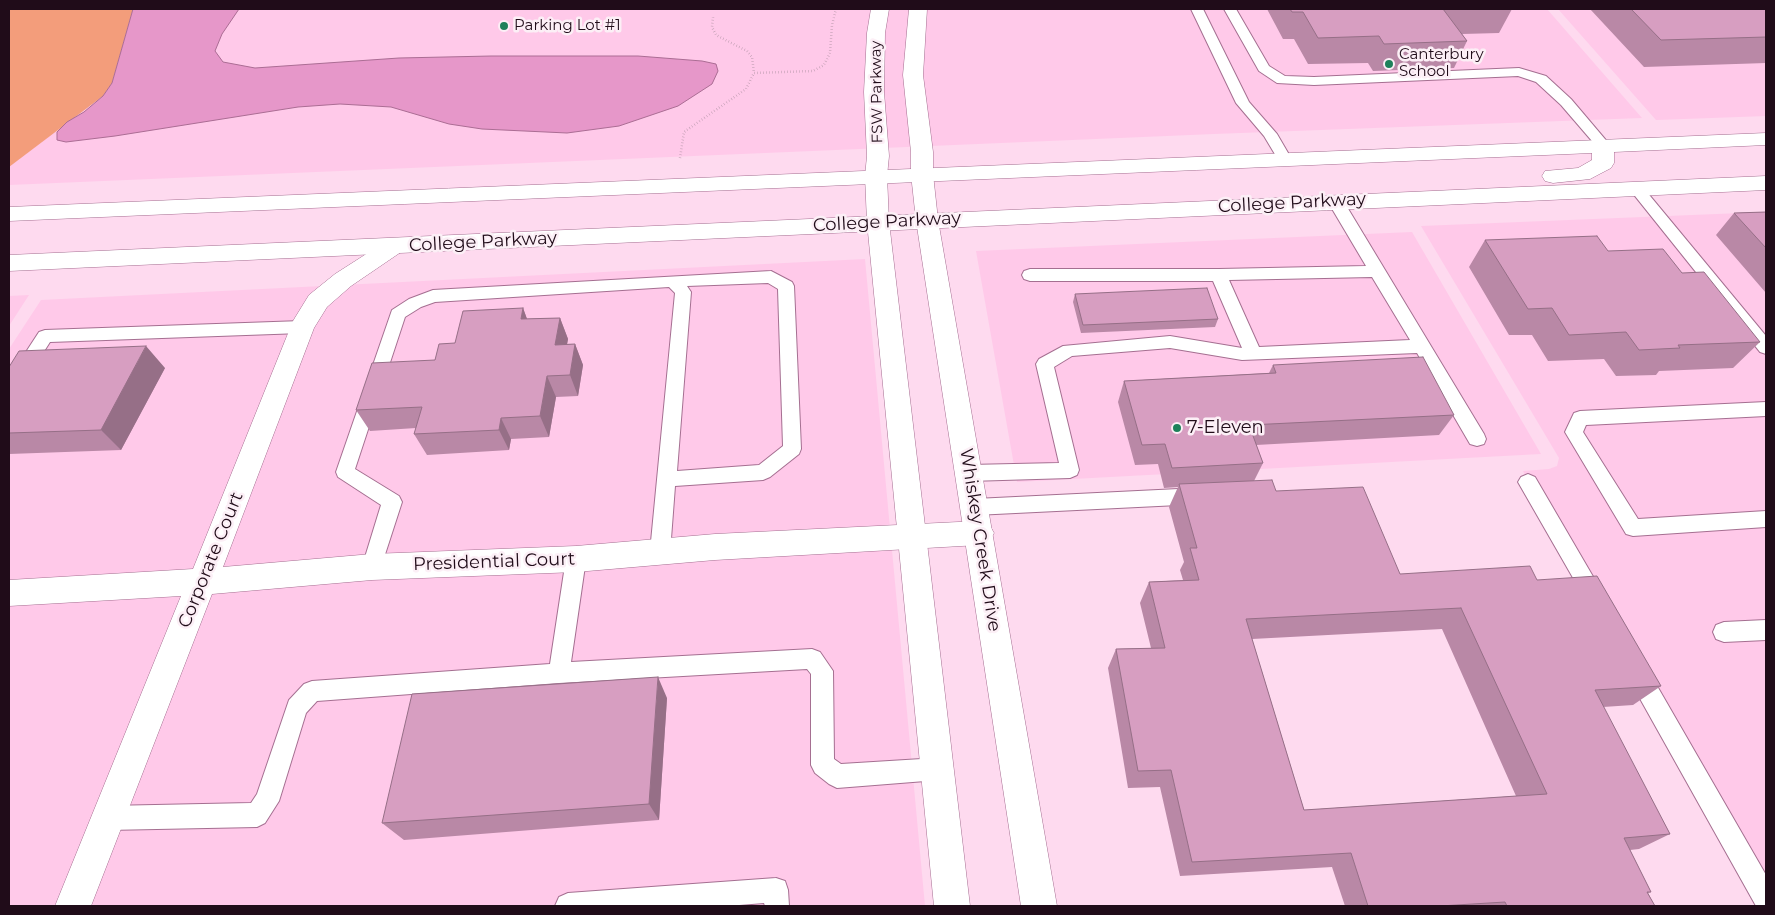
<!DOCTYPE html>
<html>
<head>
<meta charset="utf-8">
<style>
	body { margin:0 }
	#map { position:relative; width:1775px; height:915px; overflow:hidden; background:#fedaef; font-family:Montserrat,sans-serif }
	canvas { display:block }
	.frame { position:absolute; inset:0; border:10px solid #200c19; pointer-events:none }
</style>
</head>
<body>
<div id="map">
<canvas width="1775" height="915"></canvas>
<div class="frame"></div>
</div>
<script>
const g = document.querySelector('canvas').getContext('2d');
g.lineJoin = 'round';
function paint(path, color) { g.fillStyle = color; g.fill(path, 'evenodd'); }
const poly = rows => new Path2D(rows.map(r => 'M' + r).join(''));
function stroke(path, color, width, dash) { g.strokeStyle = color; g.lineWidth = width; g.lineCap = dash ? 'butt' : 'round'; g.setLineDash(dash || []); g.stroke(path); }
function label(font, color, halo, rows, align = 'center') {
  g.font = font + ' Montserrat,sans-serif'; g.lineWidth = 5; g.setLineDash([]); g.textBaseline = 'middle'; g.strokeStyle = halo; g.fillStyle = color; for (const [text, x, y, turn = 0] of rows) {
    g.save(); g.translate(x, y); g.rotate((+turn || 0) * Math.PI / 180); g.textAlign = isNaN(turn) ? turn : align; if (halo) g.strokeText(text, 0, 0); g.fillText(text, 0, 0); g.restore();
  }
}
paint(poly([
	[9,9,1547,9,1642,118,1214,134,9,185],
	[1558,9,1766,9,1766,116,1656,120],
	[1766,212,1766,906,1759,906,1523,471,1549,469,1557,466,1559,458,1421,226],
	[1412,232,1541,454,1017,482,976,251],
	[865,259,925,906,9,906,9,349,41,300],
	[29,295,9,326,9,296]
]), '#ffc9e9');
paint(poly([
	[9,9,133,9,112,83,103,96,9,167]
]), '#f39d7b');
const water = poly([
	[133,9,239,9,222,34,215,51,223,62,255,68,399,58,491,56,638,56,702,61,716,64,718,71,712,84,678,106,619,126,567,133,482,129,449,124,391,107,340,104,298,107,115,136,66,142,57,140,57,132,67,122,84,112,103,96,112,83,133,9]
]);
paint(water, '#e697c9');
stroke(water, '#ab6d94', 1);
const service = poly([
	[1191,9,1203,9,1249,102,1277,134,1291,158,1289,161,1279,161,1264,136,1236,103,1191,9],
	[1224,9,1236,9,1269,66,1285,76,1314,77,1519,68,1546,76,1571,99,1610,145,1608,148,1598,148,1561,105,1536,82,1518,76,1314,85,1277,83,1259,71,1224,9],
	[1636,183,1641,185,1766,336,1766,354,1760,352,1631,191,1629,188,1631,185,1636,183],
	[1336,197,1341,199,1344,202,1484,434,1486,439,1484,444,1477,446,1470,444,1417,353,1242,360,1170,348,1072,356,1054,367,1079,470,1077,475,1070,478,969,481,962,478,960,473,962,468,969,465,1059,463,1036,364,1039,359,1063,346,1170,336,1242,348,1213,281,1030,281,1024,279,1022,275,1024,271,1030,269,1219,269,1366,266,1328,202,1331,199,1336,197],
	[1372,277,1410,340,1259,347,1229,280,1372,277],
	[771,271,792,282,794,286,801,449,799,454,770,477,763,480,675,486,670,552,667,558,660,561,653,558,650,552,675,293,669,287,435,302,421,307,405,317,355,469,399,496,402,502,379,573,372,576,365,573,362,567,381,505,338,477,336,472,392,310,409,299,433,290,771,271],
	[768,283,778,289,783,446,759,465,677,471,691,292,687,286,768,283],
	[302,321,308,323,310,327,308,331,302,333,50,342,15,397,9,399,9,378,39,332,45,330,302,321],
	[1766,402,1766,416,1586,425,1583,432,1638,519,1766,511,1766,527,1633,536,1626,534,1565,432,1574,413,1580,411,1766,402],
	[1528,474,1535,477,1602,592,1605,598,1602,604,1595,607,1588,604,1518,482,1521,477,1528,474],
	[1199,488,1206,490,1209,496,1206,502,1199,504,975,515,968,513,965,507,968,501,975,499,1199,488],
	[576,550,583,553,586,559,571,662,812,649,820,652,833,671,834,759,841,764,938,758,946,761,950,769,946,777,938,780,837,788,829,784,815,773,811,765,811,674,807,669,559,683,317,701,306,713,279,801,265,823,257,827,107,830,99,826,95,818,99,810,107,806,251,803,257,794,289,700,304,684,312,681,550,664,566,559,569,553,576,550],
	[1766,620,1766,640,1724,642,1716,639,1713,632,1716,625,1724,622,1766,620],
	[1637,662,1645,665,1766,875,1766,906,1756,906,1629,679,1626,672,1629,665,1637,662],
	[776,878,785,881,788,890,789,906,765,906,764,903,727,906,555,906,559,897,568,893,776,878]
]);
const minor = poly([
	[871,9,889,9,885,33,884,92,889,156,887,176,884,181,876,183,868,181,865,176,867,156,864,92,867,33,871,9],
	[909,9,927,9,923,75,933,152,933,174,930,179,922,181,914,179,911,174,911,152,903,75,909,9],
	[393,239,401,242,405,247,401,252,351,286,327,307,314,328,223,567,372,554,576,546,715,534,979,521,989,524,994,533,989,542,979,545,715,560,576,572,372,580,212,594,91,906,55,906,181,596,9,606,9,580,193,569,293,321,309,295,335,274,385,242,393,239]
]);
const tertiary = poly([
	[922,167,930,169,933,174,938,220,1057,906,1021,906,916,220,911,174,914,169,922,167],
	[876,169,884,171,887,176,889,222,970,906,934,906,867,222,865,176,868,171,876,169]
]);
const primary = poly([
	[1766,133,1766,145,1614,152,1614,163,1611,168,1590,179,1553,183,1545,181,1542,176,1545,171,1578,168,1592,160,1592,153,9,221,9,207,1766,133],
	[1766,176,1766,190,9,271,9,255,1766,176]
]);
stroke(service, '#a56f91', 2);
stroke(minor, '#a56f91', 1);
stroke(tertiary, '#a56f91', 1);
stroke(primary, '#a56f91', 1);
stroke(poly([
	[713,17,712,27,716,35,747,51,752,57,754,73],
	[680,158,684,132,746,89,754,73,813,71,824,65,830,53,832,25,836,9]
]), '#b496a8', 2.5, [0.5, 2.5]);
paint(service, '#fff');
paint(minor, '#fff');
paint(tertiary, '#fff');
paint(primary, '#fff');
paint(poly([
	[1267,9,1512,9,1499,33,1462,34,1467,41,1454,68,1373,71,1368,63,1308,64,1294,39,1283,39],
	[1590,9,1766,9,1766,63,1644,67],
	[1766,212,1766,293,1716,235,1734,213],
	[1485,240,1608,251,1682,273,1760,342,1733,368,1659,371,1656,375,1616,376,1604,359,1548,361,1532,335,1509,335,1469,267],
	[1075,294,1218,319,1215,327,1081,333,1073,302],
	[523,308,527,319,560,318,568,339,567,344,575,344,583,365,578,396,556,397,549,437,511,439,509,450,427,455,414,434,416,428,370,431,356,410,435,360,455,343],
	[1273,365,1454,415,1439,435,1256,445,1263,463,1254,481,1276,491,1400,574,1537,580,1661,686,1633,705,1603,707,1670,834,1639,849,1630,850,1651,892,1648,893,1655,906,1345,906,1332,867,1180,876,1160,787,1128,788,1108,668,1116,649,1151,648,1140,603,1149,582,1183,580,1180,570,1184,562,1169,507,1178,487,1164,488,1158,464,1135,465,1118,402,1124,381,1269,373],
	[1442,629,1516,796,1304,810,1252,639],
	[9,367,165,368,121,450,9,454],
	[667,698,659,820,404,840,382,823]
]), '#b988a6');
paint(poly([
	[523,308,531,330,521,319],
	[560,318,568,339,563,366,555,345],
	[575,344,583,365,578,396,570,375],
	[146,346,165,368,121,450,101,430],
	[547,376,556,397,549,437,540,416],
	[501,418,511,439,509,450,499,430],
	[658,677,667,698,659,820,649,804]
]), '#966f87');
const building = poly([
	[1290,9,1443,9,1467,41,1384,44,1379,36,1318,38,1303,12,1292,12,1290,9],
	[1631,9,1766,9,1766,37,1661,40,1631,9],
	[1766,212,1766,248,1734,213,1766,212],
	[1597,236,1608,251,1663,249,1682,273,1704,272,1760,342,1678,345,1680,348,1639,350,1626,332,1569,335,1552,308,1528,309,1485,240,1597,236],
	[1207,288,1218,319,1083,325,1075,294,1207,288],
	[523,308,521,319,560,318,555,345,575,344,570,375,547,376,540,416,501,418,499,430,414,434,422,407,356,410,372,363,435,360,439,344,455,343,463,311,523,308],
	[146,346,101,430,9,433,9,367,19,351,146,346],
	[1423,357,1454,415,1249,425,1263,463,1172,468,1165,444,1142,445,1124,381,1276,373,1273,365,1423,357],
	[1272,480,1276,491,1363,487,1400,574,1530,566,1537,580,1597,576,1661,686,1595,690,1670,834,1624,838,1651,892,1647,892,1655,906,1507,906,1505,902,1440,906,1368,906,1351,853,1192,862,1171,770,1138,771,1116,649,1165,648,1149,582,1199,580,1190,548,1197,548,1179,484,1272,480],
	[1461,608,1547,794,1304,810,1246,619,1461,608],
	[658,677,649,804,382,823,412,694,658,677]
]);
paint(building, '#d79ec1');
stroke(building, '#966f87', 1);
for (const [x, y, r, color] of [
	[504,26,5,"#1d815a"],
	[1389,64,5,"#1d815a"],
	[1177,428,5,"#1d815a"]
]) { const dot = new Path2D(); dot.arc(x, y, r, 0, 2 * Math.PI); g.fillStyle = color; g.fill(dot); stroke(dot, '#fceff6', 2); }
label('15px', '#200c19', '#fceff6', [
	["Parking Lot #1",514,26],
	["Canterbury",1399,55],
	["School",1399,72]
], 'left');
label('15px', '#200c19', '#fceff6', [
	["FSW Parkway",877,92,-91]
]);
label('18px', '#200c19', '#fceff6', [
	["College Parkway",1292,203,-3],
	["College Parkway",887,222,-3],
	["College Parkway",483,242,-3],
	["Whiskey Creek Drive",980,540,81],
	["Corporate Court",211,560,-68],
	["Presidential Court",494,562,-2]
]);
label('18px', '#200c19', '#fceff6', [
	["7-Eleven",1187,428]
], 'left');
</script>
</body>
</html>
